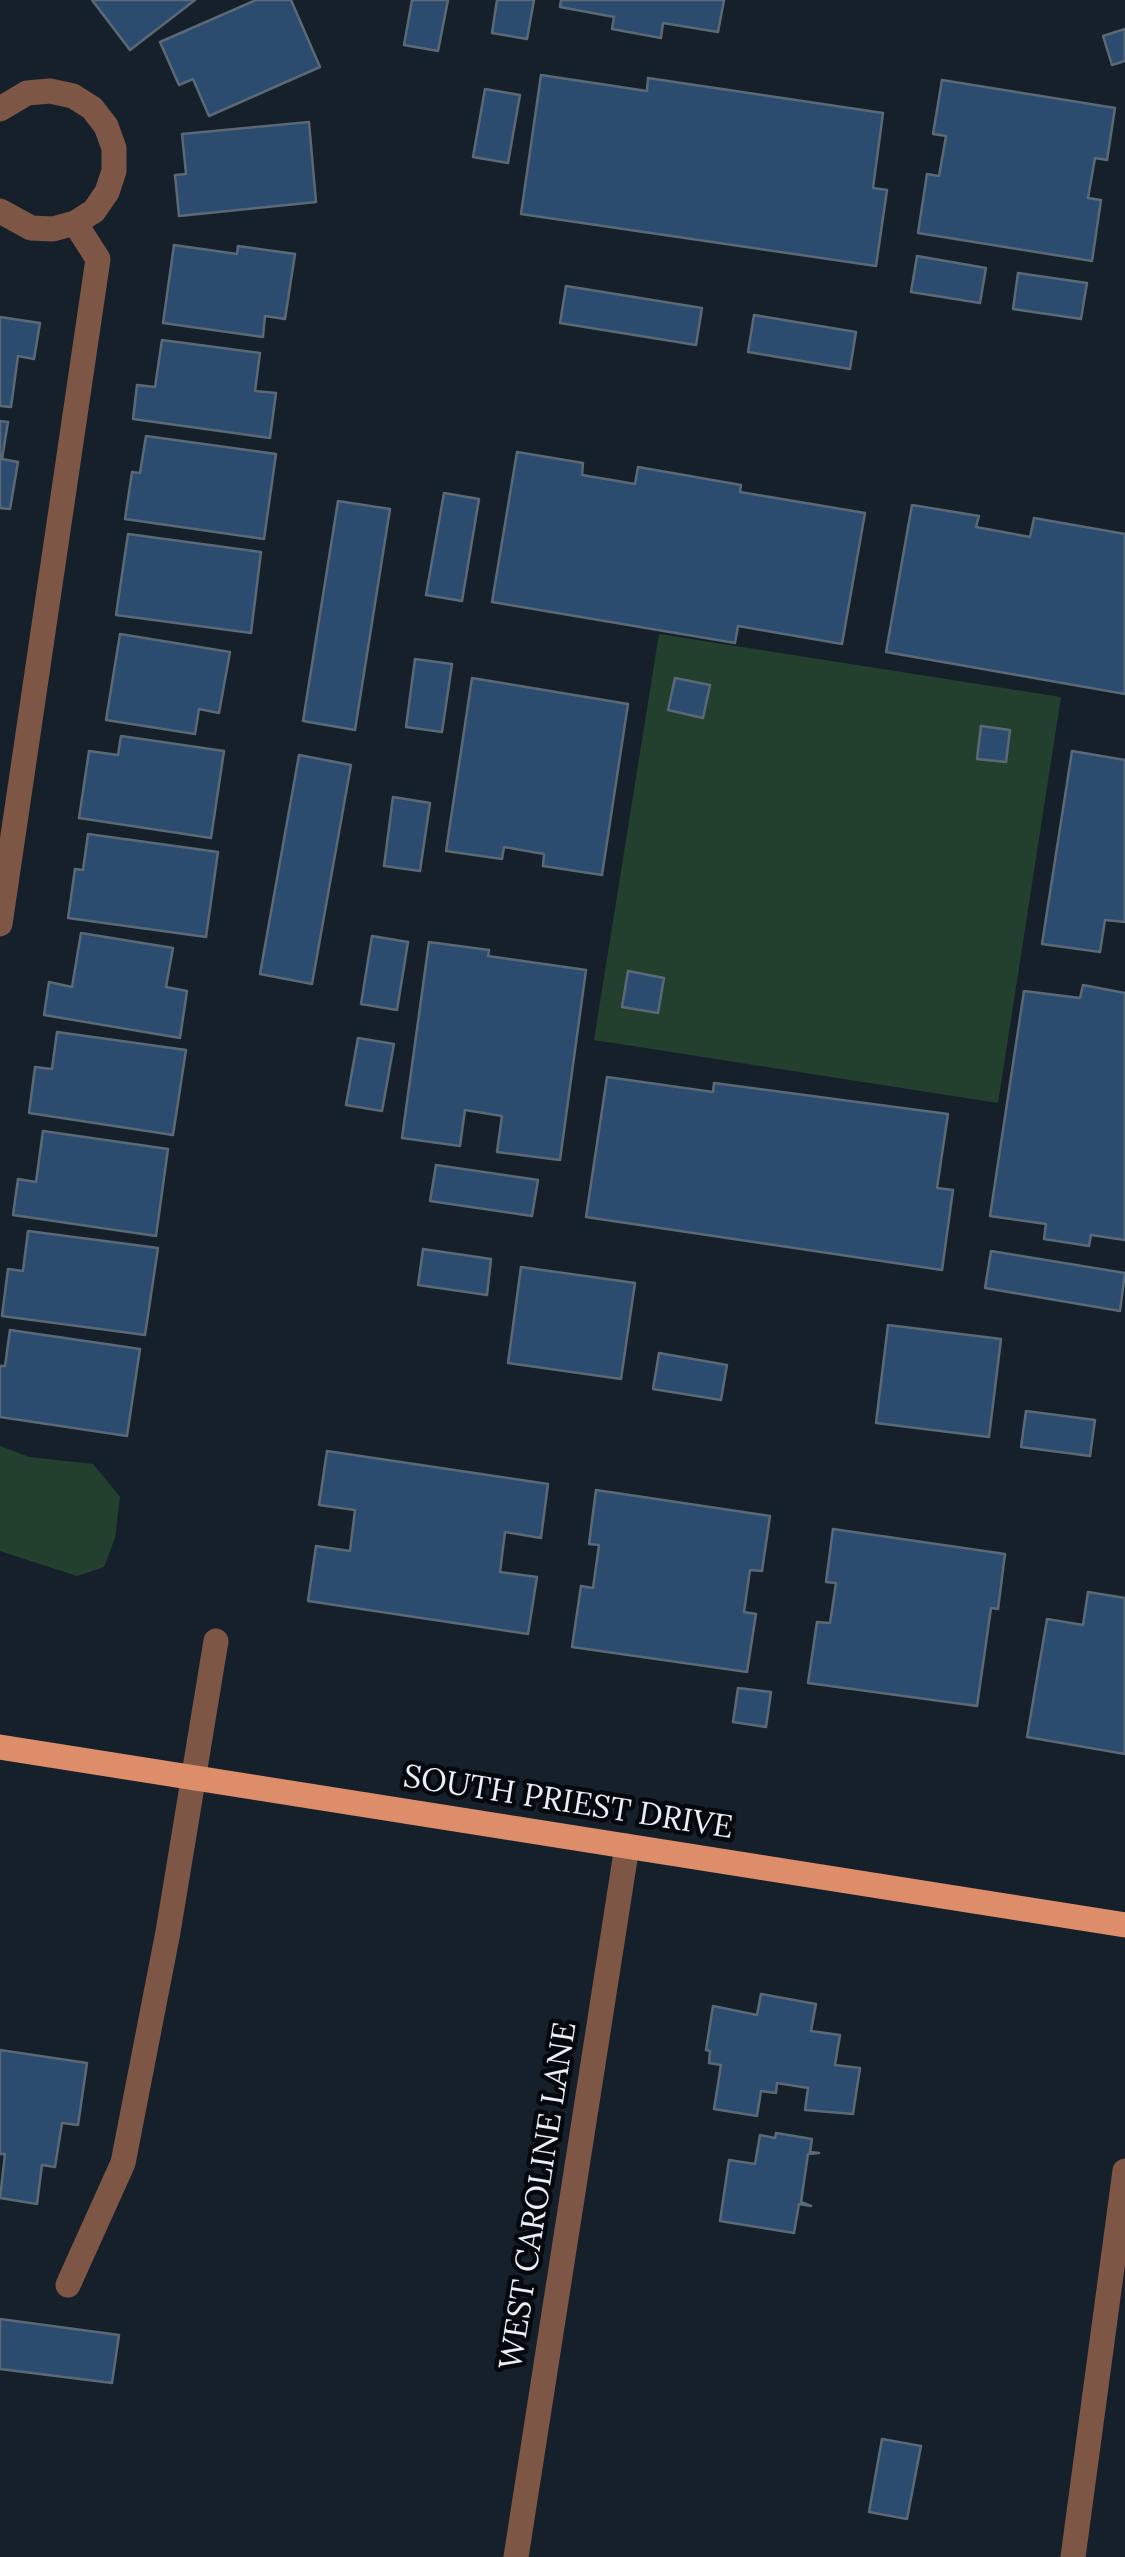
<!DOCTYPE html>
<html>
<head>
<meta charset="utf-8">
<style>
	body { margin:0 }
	canvas { display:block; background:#15202b }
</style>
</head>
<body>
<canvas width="1125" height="2557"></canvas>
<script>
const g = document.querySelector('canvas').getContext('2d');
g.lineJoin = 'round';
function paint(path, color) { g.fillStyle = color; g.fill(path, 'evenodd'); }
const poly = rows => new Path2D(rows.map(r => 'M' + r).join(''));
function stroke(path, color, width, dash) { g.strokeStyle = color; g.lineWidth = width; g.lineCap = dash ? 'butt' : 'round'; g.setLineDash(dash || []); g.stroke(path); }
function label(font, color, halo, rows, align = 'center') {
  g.font = font + ' Lora,serif'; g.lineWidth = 9; g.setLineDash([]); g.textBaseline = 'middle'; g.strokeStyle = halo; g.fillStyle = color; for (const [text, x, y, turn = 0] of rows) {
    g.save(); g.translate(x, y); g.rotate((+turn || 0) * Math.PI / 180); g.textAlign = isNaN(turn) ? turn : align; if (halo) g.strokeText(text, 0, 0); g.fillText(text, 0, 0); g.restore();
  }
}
paint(poly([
	[659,634,1061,697,998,1103,594,1040],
	[0,1446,29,1457,93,1464,120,1497,115,1538,104,1567,77,1576,0,1551]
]), '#22402d');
const building = poly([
	[92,0,195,0,130,50,92,0],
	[256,0,291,0,320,67,209,116,193,79,179,85,160,42,256,0],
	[412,0,448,0,438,51,404,45,412,0],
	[497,0,534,0,527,39,492,33,497,0],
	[561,0,724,0,718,32,663,23,661,38,612,29,614,17,560,7,561,0],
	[1125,29,1125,61,1112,65,1103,36,1125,29],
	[541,75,647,91,648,78,883,113,873,188,887,190,876,266,521,214,541,75],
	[942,80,1115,108,1107,160,1095,158,1088,198,1101,200,1092,261,918,233,927,174,939,176,946,136,933,134,942,80],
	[485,89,520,95,508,163,473,157,485,89],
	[309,122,316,202,179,216,175,175,186,174,182,134,309,122],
	[174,245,237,254,238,246,295,254,285,319,265,316,263,337,163,323,174,245],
	[917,256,986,268,980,303,911,292,917,256],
	[1018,273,1087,283,1081,319,1013,309,1018,273],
	[566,286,702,308,696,345,560,323,566,286],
	[754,315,856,332,850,369,748,352,754,315],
	[0,317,40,323,34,359,18,356,11,407,0,406,0,317],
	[162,340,260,353,255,391,276,393,270,438,133,419,137,385,155,387,162,340],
	[0,421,8,422,2,459,18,462,10,509,0,508,0,421],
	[146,436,276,454,264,539,125,519,132,472,140,473,146,436],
	[517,452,583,463,582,475,635,484,638,467,741,485,740,492,865,513,842,644,738,626,735,643,492,602,517,452],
	[444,493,479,499,462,601,426,595,444,493],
	[338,501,390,509,355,730,303,721,338,501],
	[912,505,979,516,976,527,1030,537,1034,518,1125,534,1125,694,886,652,912,505],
	[128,534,261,552,251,633,116,615,128,534],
	[120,634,230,652,219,713,199,709,195,734,106,720,120,634],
	[415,659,452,664,442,732,406,727,415,659],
	[472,678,628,704,602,875,543,866,544,854,504,847,502,859,446,851,472,678],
	[675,678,710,685,703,718,668,710,675,678],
	[981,726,1010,730,1006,762,977,759,981,726],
	[121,736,224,751,211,838,79,818,89,751,118,755,121,736],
	[1072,751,1125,760,1125,922,1105,920,1100,952,1042,944,1072,751],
	[299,755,351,765,312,984,260,974,299,755],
	[393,797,430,803,420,871,384,866,393,797],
	[88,834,218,852,206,937,68,918,75,869,83,870,88,834],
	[81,933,173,948,166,987,187,991,180,1038,44,1015,49,982,72,987,81,933],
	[372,936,408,942,397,1010,361,1004,372,936],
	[429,942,489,950,488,956,586,970,560,1160,497,1152,502,1116,465,1110,460,1146,402,1138,429,942],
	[628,971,664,978,658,1013,622,1007,628,971],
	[1083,985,1125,993,1125,1240,1091,1235,1089,1246,1044,1239,1046,1224,990,1216,1024,991,1080,998,1083,985],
	[57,1032,186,1050,173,1135,29,1113,35,1067,52,1069,57,1032],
	[358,1038,394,1044,382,1111,346,1105,358,1038],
	[607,1077,713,1092,714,1083,948,1114,937,1188,953,1190,942,1270,586,1217,607,1077],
	[43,1131,168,1149,156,1236,13,1215,18,1179,36,1182,43,1131],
	[436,1165,538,1180,532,1216,430,1201,436,1165],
	[28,1231,158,1248,145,1335,2,1316,8,1269,23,1271,28,1231],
	[423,1249,491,1259,487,1295,418,1285,423,1249],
	[991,1251,1125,1273,1120,1311,985,1288,991,1251],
	[521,1267,635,1283,621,1379,508,1363,521,1267],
	[888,1325,1001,1339,989,1437,876,1423,888,1325],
	[10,1330,140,1349,127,1436,0,1417,0,1366,5,1366,10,1330],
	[659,1353,727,1365,721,1400,653,1389,659,1353],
	[1026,1411,1095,1420,1090,1456,1021,1447,1026,1411],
	[327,1451,548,1484,541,1538,505,1532,500,1572,537,1577,528,1634,308,1601,316,1546,350,1551,355,1510,319,1505,327,1451],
	[596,1490,770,1516,762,1571,750,1570,744,1612,756,1614,747,1672,572,1647,581,1586,593,1588,599,1545,589,1544,596,1490],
	[833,1529,1005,1554,998,1609,991,1608,977,1706,808,1683,817,1622,830,1623,836,1583,826,1582,833,1529],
	[1088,1592,1125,1598,1125,1754,1027,1737,1047,1619,1083,1625,1088,1592],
	[738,1688,771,1692,766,1727,733,1722,738,1688],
	[761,1994,816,2004,811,2031,840,2035,835,2065,860,2068,853,2114,805,2110,808,2088,777,2083,776,2093,761,2091,757,2116,714,2109,721,2065,709,2063,710,2051,706,2050,713,2006,757,2015,761,1994],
	[0,2050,87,2063,78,2125,62,2123,55,2167,42,2165,37,2204,0,2198,5,2154,0,2154,0,2050],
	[776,2133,812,2139,810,2152,819,2153,808,2154,801,2202,811,2206,799,2204,794,2233,720,2221,729,2160,755,2164,760,2135,775,2138,776,2133],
	[0,2319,119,2335,112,2383,0,2369,0,2319],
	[882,2439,921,2446,907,2519,869,2512,882,2439]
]);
paint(building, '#2b4c6e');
stroke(building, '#5b6876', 2.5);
stroke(poly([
	[0,109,27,93,50,91,73,96,92,108,106,126,114,148,114,171,107,192,94,211,75,223,53,229,31,228,0,211],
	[0,924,98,259,75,223],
	[68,2285,123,2163,168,1932,216,1641],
	[516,2557,627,1846],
	[1073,2557,1125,2171]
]), '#7d5646', 25);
stroke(poly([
	[0,1747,1125,1925]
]), '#de8d6a', 25);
label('32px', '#e8eff8', '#05090e', [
	["SOUTH PRIEST DRIVE",568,1803,9],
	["WEST CAROLINE LANE",539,2196,-81]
]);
</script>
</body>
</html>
